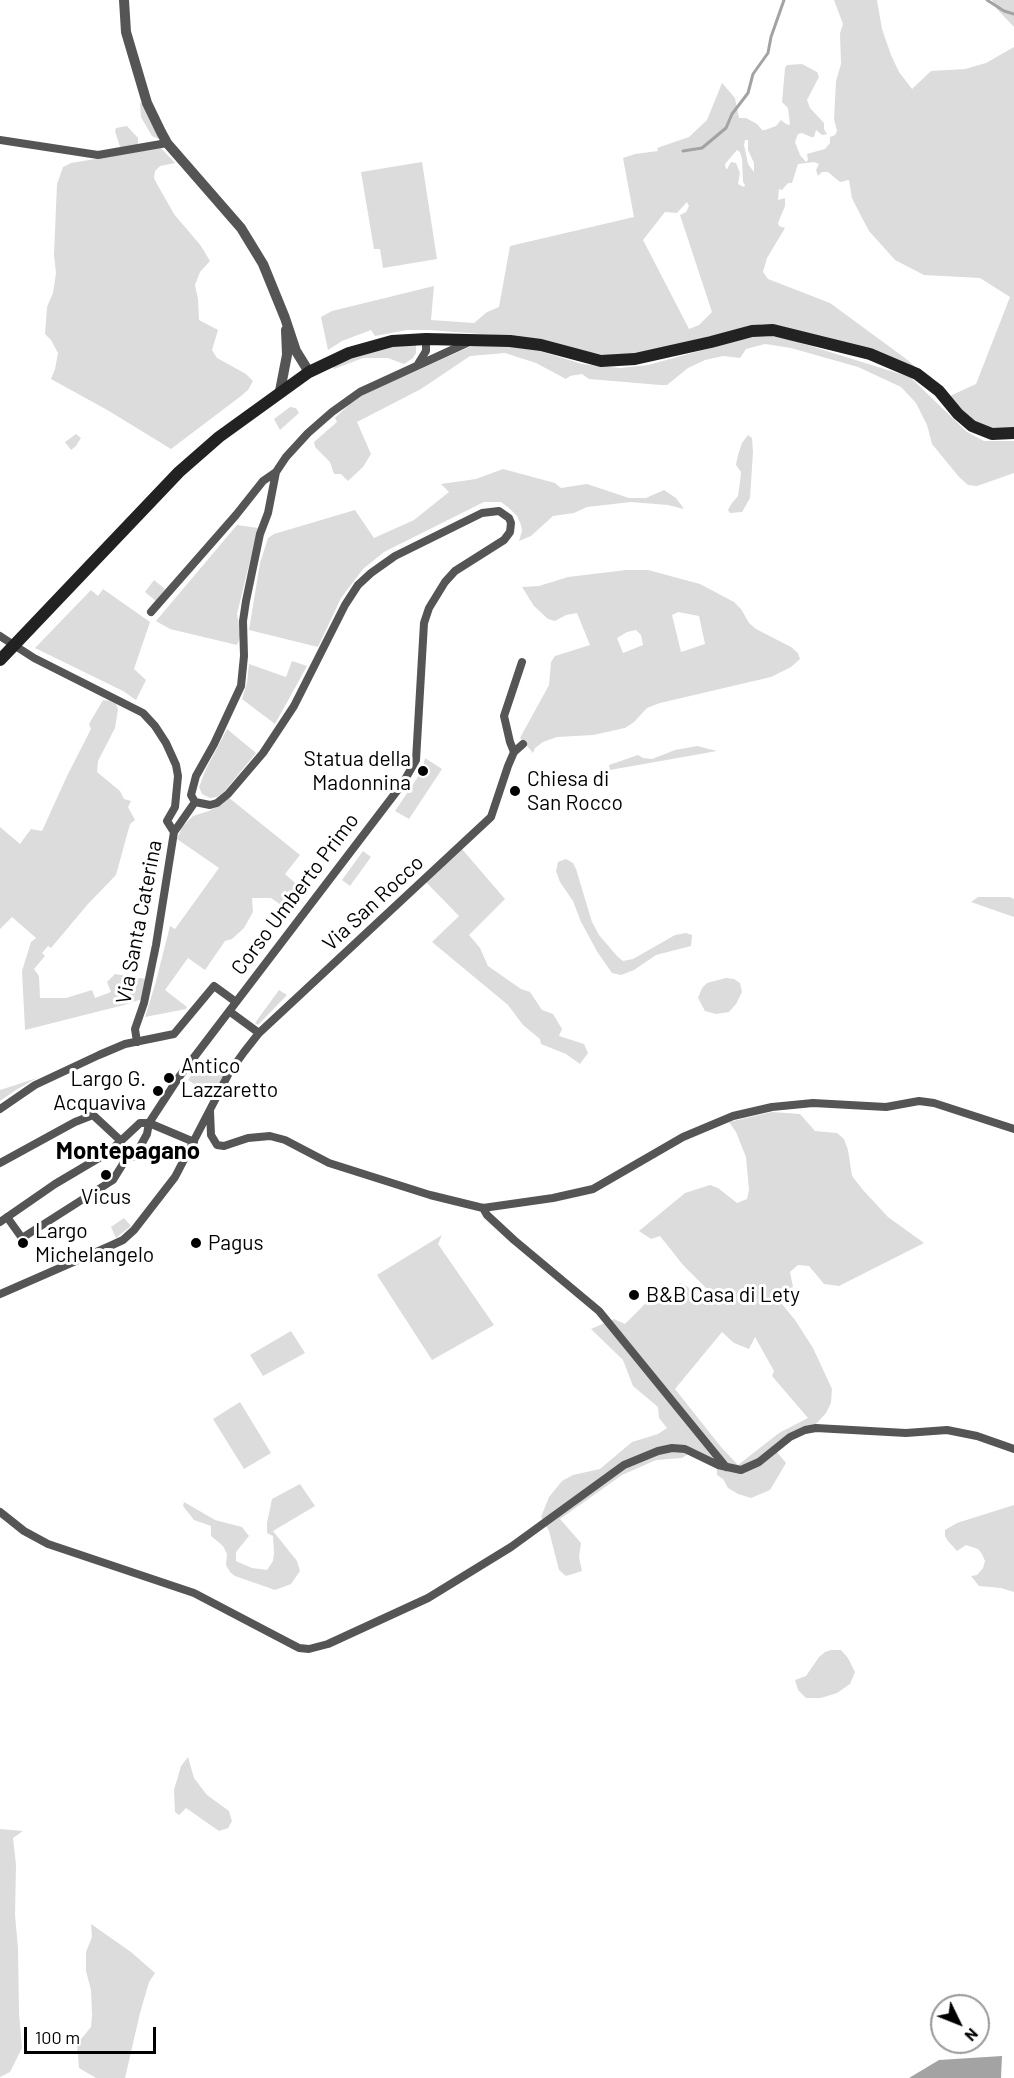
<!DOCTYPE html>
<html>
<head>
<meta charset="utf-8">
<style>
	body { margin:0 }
	#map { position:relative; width:1014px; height:2078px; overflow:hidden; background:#fff; font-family:Barlow,sans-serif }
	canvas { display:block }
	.north { position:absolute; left:930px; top:1994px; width:60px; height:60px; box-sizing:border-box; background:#fff; border:2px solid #999; border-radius:50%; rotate:133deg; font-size:16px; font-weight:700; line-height:24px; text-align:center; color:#000 }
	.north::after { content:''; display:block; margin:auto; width:21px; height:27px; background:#000; clip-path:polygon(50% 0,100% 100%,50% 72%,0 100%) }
	.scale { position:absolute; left:24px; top:2027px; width:132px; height:27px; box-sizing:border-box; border:3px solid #000; border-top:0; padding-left:8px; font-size:18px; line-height:21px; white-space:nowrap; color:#000; -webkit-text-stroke:4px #fff; paint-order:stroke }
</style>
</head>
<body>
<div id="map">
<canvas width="1014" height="2078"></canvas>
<div class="north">N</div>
<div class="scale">100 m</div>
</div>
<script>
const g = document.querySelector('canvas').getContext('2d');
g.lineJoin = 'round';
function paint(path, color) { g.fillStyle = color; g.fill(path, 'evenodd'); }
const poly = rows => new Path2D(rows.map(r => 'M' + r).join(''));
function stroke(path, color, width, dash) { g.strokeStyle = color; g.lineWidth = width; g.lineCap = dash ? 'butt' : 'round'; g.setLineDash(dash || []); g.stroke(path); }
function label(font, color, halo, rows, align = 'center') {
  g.font = font + ' Barlow,sans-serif'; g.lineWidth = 6; g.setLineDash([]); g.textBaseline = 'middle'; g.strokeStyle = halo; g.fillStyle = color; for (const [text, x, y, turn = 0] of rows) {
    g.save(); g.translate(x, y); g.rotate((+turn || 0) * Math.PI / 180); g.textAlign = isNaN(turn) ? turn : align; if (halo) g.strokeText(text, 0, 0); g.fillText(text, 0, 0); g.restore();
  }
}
paint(poly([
	[834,0,877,0,882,29,891,55,899,72,912,89,931,71,965,69,986,63,1014,47,1014,429,993,429,970,421,950,396,976,384,1010,297,980,278,924,275,895,260,869,231,861,216,852,198,849,180,840,182,828,172,822,172,818,176,816,170,819,164,814,162,798,164,792,183,788,183,782,190,779,189,778,200,785,198,785,206,778,223,779,226,785,228,767,258,763,272,768,279,830,303,909,361,928,379,785,327,762,324,631,355,608,356,521,337,429,330,407,330,375,336,371,330,342,341,328,350,321,317,332,311,434,286,431,320,474,323,487,312,499,307,510,246,634,217,623,158,635,154,658,151,657,148,689,137,707,120,722,83,735,98,739,118,746,118,757,124,762,130,765,130,776,126,781,120,786,124,790,125,788,108,782,102,785,68,787,65,802,64,817,72,819,77,807,100,810,108,824,123,824,129,827,134,822,135,816,130,814,137,811,137,802,133,798,134,795,142,800,155,806,162,808,160,807,154,825,149,830,143,830,137,835,135,837,131,834,119,836,81,841,64,840,33,843,24],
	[745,140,748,140,748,150,754,163,754,172,748,164,744,145],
	[737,150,740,152,742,159,743,182,745,185,744,187,738,184,740,173,736,163,731,162,727,169,726,169,725,164],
	[687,202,689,206,686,212,680,215,712,312,699,325,689,329,643,240,665,212,677,213],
	[992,0,1014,0,1014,27,996,8],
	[144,102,159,139,152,136,141,117,140,103],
	[127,126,138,138,138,147,121,150,115,131,116,128],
	[161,148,175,163,160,166,155,171,154,178,157,184,174,214,201,246,210,261,200,272,195,285,198,299,199,320,218,330,212,350,217,358,246,374,253,381,248,390,241,396,171,449,109,411,51,379,55,369,58,353,51,340,45,334,47,307,53,293,56,273,54,255,57,184,63,167,71,163],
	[422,162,437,259,383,268,380,249,374,249,361,172],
	[764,335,788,339,910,377,967,432,984,441,1014,441,1014,473,977,486,968,485,959,477,932,444,927,425,916,403,901,387,858,367,791,348,765,344,746,349,740,358,723,356,705,360,688,368,667,385,660,385,589,379,582,374,570,376,566,379,536,363,505,353,470,356,421,389,357,422,371,454,363,467,348,481,341,474,334,474,330,462,315,447,314,442,337,422,335,418,337,416,356,398,474,345,494,344,540,351,582,364,620,368,648,365,743,339],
	[416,345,416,353,413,358,404,364,388,358,363,358,334,369,333,365,384,346],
	[290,407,296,408,299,413,280,430,274,419],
	[76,434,81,438,76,446,71,450,65,442],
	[748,435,752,438,753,452,750,498,742,512,730,513,728,510,732,503,738,496,740,482,741,472,736,465,738,455,742,443],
	[503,469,555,483,561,488,587,484,629,498,646,498,664,490,676,498,684,509,668,505,631,502,587,507,574,513,553,516,531,536,519,541,522,531,521,525,517,516,509,508,501,502,484,502,384,552,363,569,341,598,318,647,249,630,260,563,268,538,274,534,355,510,374,538,414,520,449,492,441,484,476,479],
	[237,525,258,528,237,614,241,635,237,645,170,629,156,621],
	[626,570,648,570,700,584,734,602,741,609,749,623,756,629,791,647,798,653,800,659,791,667,771,677,660,703,647,708,634,722,625,728,593,735,557,737,543,742,535,748,533,753,520,738,549,685,551,662,555,656,590,645,577,613,566,615,555,621,548,619,534,606,522,587,539,586,568,577],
	[678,612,699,616,705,644,681,652,672,615],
	[636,630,641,635,643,645,623,653,617,638,627,632],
	[154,580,165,589,156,601,145,592],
	[103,589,150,622,134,669,146,680,136,700,123,691,35,648,91,590,98,596],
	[292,661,307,666,275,724,242,699,247,682,249,664,286,677],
	[103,700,110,701,116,704,118,709,115,728,98,761,97,772,120,791,124,799,131,801,128,807,135,820,130,824,116,875,88,904,51,948,48,946,42,953,45,956,34,969,39,976,40,998,66,998,92,990,95,998,111,992,107,982,115,974,146,979,142,999,124,1005,25,1030,22,971,31,942,36,938,12,917,0,929,0,827,20,844,31,829,42,831,67,776,91,729,89,724],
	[227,729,256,753,223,793,217,797,210,798,202,794,199,787,206,769],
	[697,746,717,751,610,770,609,765,638,755,643,758,652,759,675,750],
	[425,758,442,769,409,819,395,811,422,771],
	[228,797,300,855,285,874,301,888,286,906,281,905,271,898,252,898,253,912,244,928,232,939,225,941,205,970,188,958,165,990,187,1007,186,1009,145,1017,155,985,170,926,175,929,219,868,177,839,182,827,193,816,209,811,223,803],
	[461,848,505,899,469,935,480,948,488,966,521,989,530,992,542,1010,553,1014,562,1029,559,1036,584,1044,588,1053,580,1064,566,1054,541,1044,540,1039,523,1025,508,1005,432,942,459,916,425,881],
	[363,851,371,857,350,886,342,880],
	[566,859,573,863,576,869,592,922,599,935,617,956,623,961,633,959,675,935,686,933,692,935,691,946,656,955,634,970,621,975,612,973,598,953,581,922,573,901,560,882,556,871,558,862],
	[978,897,1010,897,1014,899,1014,917,971,902],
	[726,978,734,979,740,983,742,992,736,1004,729,1012,716,1014,705,1011,698,998,702,988,707,983],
	[279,990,287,995,258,1025,255,1023],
	[203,1060,224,1076,214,1097,188,1080],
	[37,1078,16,1090,0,1101,0,1090],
	[772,1112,800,1114,815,1131,837,1133,844,1139,848,1150,852,1176,863,1190,888,1217,924,1243,839,1286,824,1284,809,1266,798,1265,790,1272,793,1287,776,1293,777,1298,795,1320,813,1348,832,1389,831,1403,826,1413,815,1425,804,1430,777,1452,786,1463,770,1490,751,1498,738,1494,728,1488,723,1479,717,1475,717,1468,693,1451,682,1458,656,1460,622,1475,560,1519,581,1543,579,1557,582,1571,566,1576,559,1570,549,1531,541,1517,549,1497,562,1481,573,1475,600,1469,632,1442,658,1434,667,1428,659,1418,658,1407,633,1386,623,1360,591,1329,614,1319,625,1324,659,1290,668,1299,680,1283,688,1287,702,1301,701,1296,707,1289,683,1265,660,1236,651,1239,639,1231,685,1193,710,1185,718,1188,737,1203,747,1199,749,1190,746,1157,736,1132,729,1122],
	[722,1332,734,1343,749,1349,755,1337,774,1371,772,1376,808,1418,779,1433,738,1465,721,1447,675,1389],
	[124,1218,131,1226,116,1238,111,1227],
	[442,1235,438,1244,494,1325,432,1360,377,1275],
	[291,1331,305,1353,263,1376,250,1355],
	[240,1402,271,1453,244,1469,213,1419],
	[300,1484,315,1506,273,1531,297,1561,300,1571,291,1584,275,1590,235,1576,230,1572,226,1565,227,1554,223,1546,211,1536,211,1526,194,1520,183,1506,184,1502,215,1520,242,1527,249,1536,236,1552,236,1561,252,1568,267,1570,273,1561,274,1553,273,1536,267,1533,267,1523,272,1499],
	[1014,1505,1014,1592,1001,1588,979,1586,971,1576,977,1575,983,1568,985,1561,982,1554,978,1549,966,1545,957,1551,948,1541,945,1536,945,1530,957,1523],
	[831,1650,841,1650,848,1658,855,1672,850,1684,837,1693,821,1698,806,1698,798,1690,795,1680,806,1676,819,1657,825,1652],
	[188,1757,194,1778,207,1795,229,1811,232,1821,228,1828,219,1831,186,1808,179,1815,175,1812,174,1790,181,1766],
	[0,1829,23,1831,13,1838,16,1865,15,1915,18,1948,19,2014,22,2048,10,2072,0,2077],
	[91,1924,131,1952,155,1973,149,1982,140,2013,125,2078,96,2078,79,2068,77,2044,91,2027,92,2015,91,1990,86,1971,86,1952,92,1937]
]), '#dcdcdc');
paint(poly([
	[1002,2056,1001,2078,909,2078,939,2060]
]), '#a3a3a3');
stroke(poly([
	[987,0,1004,11,1014,14],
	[683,151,702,148,726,128,732,114,748,93,753,74,768,53,771,37,784,0]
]), '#a3a3a3', 3);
stroke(poly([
	[0,140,98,155,167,143],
	[418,364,426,351,426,339],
	[151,612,236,515,263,481,276,472],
	[0,636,34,658,143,713,155,726,166,743,176,765,178,776,175,807,167,821,174,832],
	[514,752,510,742,504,716,522,662],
	[195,802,191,795,196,776,214,744,241,686,244,656,243,621,246,601,260,534,268,513,276,472,286,457,308,433,332,412,360,392,469,342],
	[229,1011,259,1033],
	[137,1042,135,1029,144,1003,156,945,174,832,195,802],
	[0,1109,35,1085,99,1055,125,1044,174,1034,214,986,236,1002],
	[210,1111,211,1135,217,1145,224,1146,248,1138,270,1136,285,1140,329,1163,430,1195,483,1208,553,1198,593,1189,683,1137,733,1116,772,1107,813,1103,886,1107,919,1101,934,1103,1014,1129],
	[121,1141,118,1150,121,1155,126,1159,135,1156,147,1134,149,1123,179,1077,403,783,416,760,424,623,429,608,445,582,455,571,504,540,510,532,511,523,509,518,499,511,482,513,395,556,371,573,358,585,345,605,294,706,263,753,228,794,217,803,210,805,195,802],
	[0,1163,75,1122,93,1115,121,1141],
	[483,1208,487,1215,514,1240,599,1311,726,1467],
	[7,1217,22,1238,113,1180,126,1159],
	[0,1222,55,1184,109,1152,140,1123,149,1123,194,1142],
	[0,1294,110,1246,123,1240,134,1230,175,1177,229,1073,244,1052,259,1033,491,817,508,766,514,752,523,744],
	[0,1512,24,1531,48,1544,194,1593,299,1648,309,1649,328,1644,428,1598,511,1547,624,1465,658,1451,672,1448,685,1449,718,1465,741,1470,759,1462,790,1437,805,1430,816,1428,906,1433,947,1430,977,1436,1014,1449]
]), '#555', 8);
stroke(poly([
	[124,0,126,32,147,103,161,132,167,143,241,228,263,264,285,318,296,351,309,372],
	[280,391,287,355,286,330]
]), '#555', 10);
stroke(poly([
	[0,660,179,472,219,437,309,372,349,353,392,341,426,339,510,341,541,345,601,361,635,359,711,342,752,331,773,330,870,354,917,374,939,391,958,414,972,426,992,434,1014,433]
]), '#222', 12);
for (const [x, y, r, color] of [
	[423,771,6,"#000"],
	[515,791,6,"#000"],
	[169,1078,6,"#000"],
	[158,1091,6,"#000"],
	[106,1175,6,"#000"],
	[23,1243,6,"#000"],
	[196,1243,6,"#000"],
	[634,1295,6,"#000"]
]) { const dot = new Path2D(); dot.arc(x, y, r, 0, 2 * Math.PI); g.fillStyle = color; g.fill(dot); stroke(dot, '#fff', 2); }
label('21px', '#000', '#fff', [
	["Statua della",411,759,"right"],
	["Madonnina",411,783,"right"],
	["Chiesa di",527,779],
	["San Rocco",527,803],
	["Antico",181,1066],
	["Lazzaretto",181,1090],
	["Largo G.",146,1079,"right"],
	["Acquaviva",146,1103,"right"],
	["Vicus",106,1197,"center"],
	["Largo",35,1231],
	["Michelangelo",35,1255],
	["Pagus",208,1243],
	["B&B Casa di Lety",646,1295]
], 'left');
label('21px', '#000', '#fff', [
	["Corso Umberto Primo",295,894,-53],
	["Via San Rocco",373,903,-43],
	["Via Santa Caterina",139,922,-79]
]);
label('bold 24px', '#000', '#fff', [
	["Montepagano",128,1151]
]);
</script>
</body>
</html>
